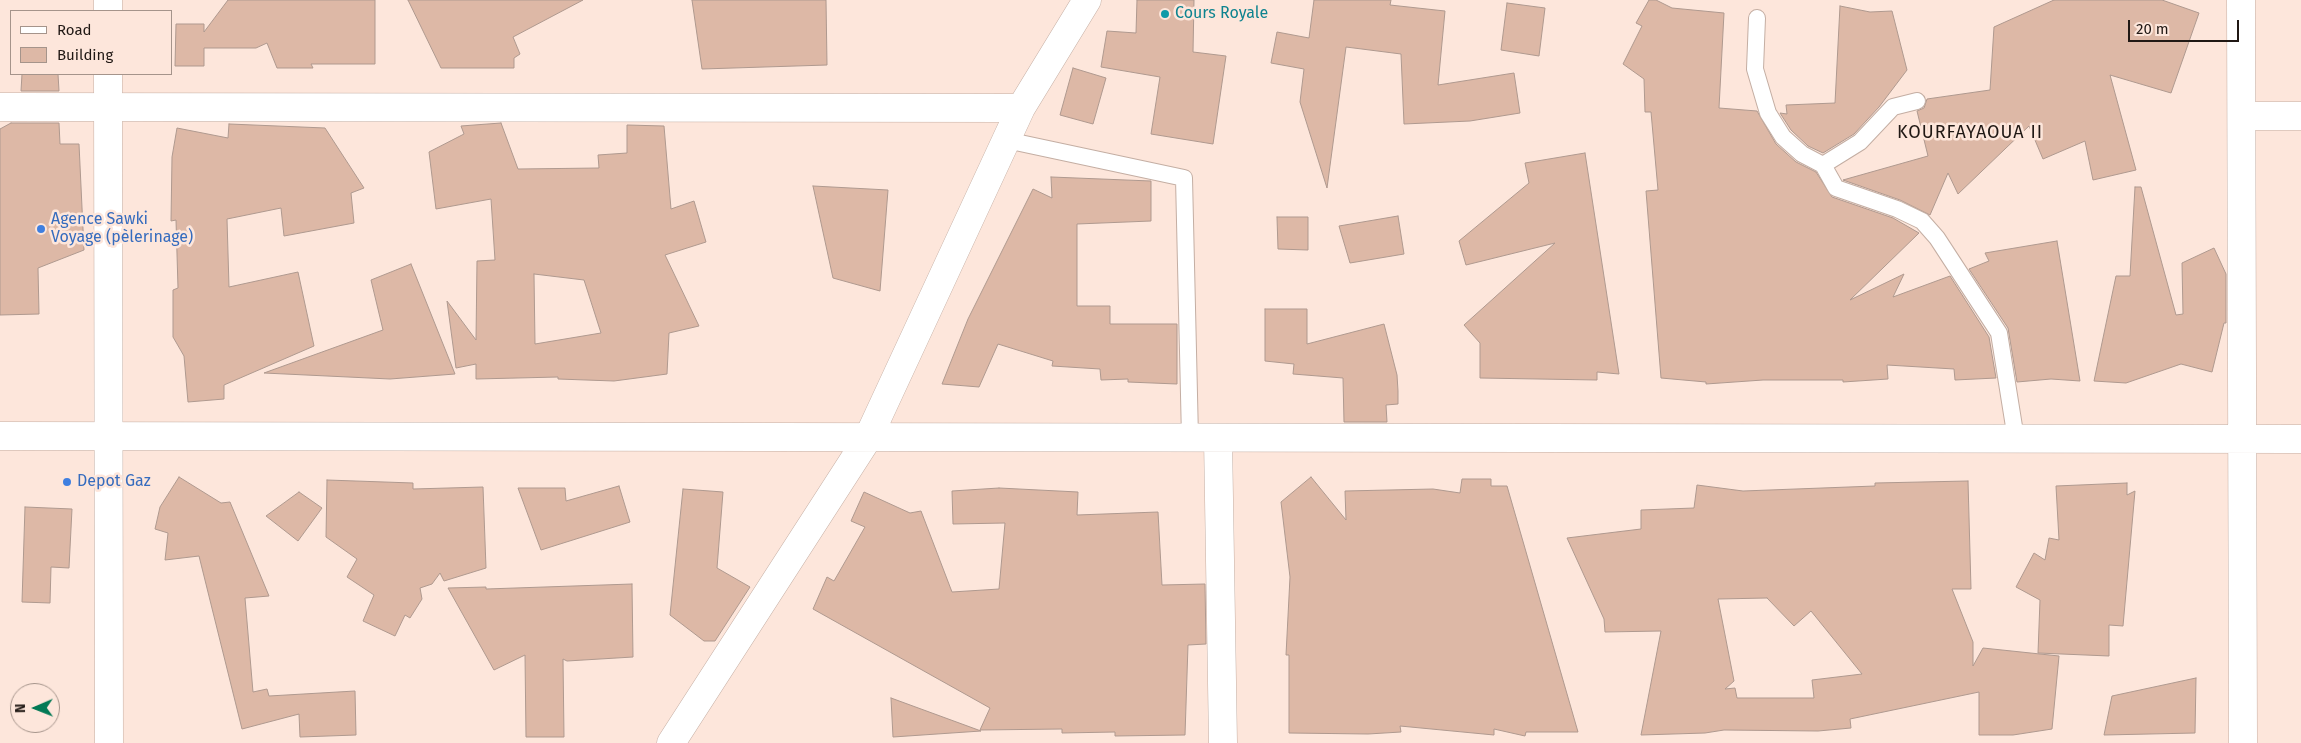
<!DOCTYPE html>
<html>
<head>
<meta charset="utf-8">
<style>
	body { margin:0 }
	#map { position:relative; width:2301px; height:743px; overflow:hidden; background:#fde6db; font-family:"Fira Sans",sans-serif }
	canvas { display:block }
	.legend { position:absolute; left:10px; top:10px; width:162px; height:65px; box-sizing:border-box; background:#fde6db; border:1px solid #a5948b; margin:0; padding:6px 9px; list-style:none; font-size:15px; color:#201814 }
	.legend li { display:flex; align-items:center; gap:10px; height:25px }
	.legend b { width:25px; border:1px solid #a5948b }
	.north { position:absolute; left:10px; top:683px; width:50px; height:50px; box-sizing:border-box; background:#fde6db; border:1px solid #a5948b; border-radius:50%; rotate:269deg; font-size:14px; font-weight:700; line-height:20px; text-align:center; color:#201814 }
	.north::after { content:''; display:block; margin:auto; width:18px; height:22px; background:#027955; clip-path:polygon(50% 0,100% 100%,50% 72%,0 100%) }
	.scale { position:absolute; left:2128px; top:20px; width:111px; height:22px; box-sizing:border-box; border:2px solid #201814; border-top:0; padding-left:6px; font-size:15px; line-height:18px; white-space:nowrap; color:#201814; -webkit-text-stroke:4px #fde6db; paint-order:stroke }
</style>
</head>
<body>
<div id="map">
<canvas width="2301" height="743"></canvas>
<ul class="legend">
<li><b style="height:6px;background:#fff"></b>Road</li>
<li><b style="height:14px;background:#ddb8a6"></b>Building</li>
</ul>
<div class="north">N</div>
<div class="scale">20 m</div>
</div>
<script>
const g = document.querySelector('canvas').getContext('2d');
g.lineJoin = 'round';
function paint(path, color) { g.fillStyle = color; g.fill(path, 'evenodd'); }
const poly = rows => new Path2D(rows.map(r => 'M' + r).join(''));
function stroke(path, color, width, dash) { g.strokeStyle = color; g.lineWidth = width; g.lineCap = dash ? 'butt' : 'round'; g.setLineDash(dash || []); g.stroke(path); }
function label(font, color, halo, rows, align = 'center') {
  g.font = font + ' "Fira Sans",sans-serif'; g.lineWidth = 5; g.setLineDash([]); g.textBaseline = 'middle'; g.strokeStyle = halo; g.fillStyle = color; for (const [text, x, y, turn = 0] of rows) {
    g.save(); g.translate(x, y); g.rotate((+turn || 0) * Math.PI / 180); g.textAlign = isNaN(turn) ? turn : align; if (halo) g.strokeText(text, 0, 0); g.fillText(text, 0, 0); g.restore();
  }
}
const building = poly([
	[228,0,375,0,375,64,311,64,313,68,277,68,267,43,256,48,204,48,204,66,175,66,176,24,204,24,204,32,228,0],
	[408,0,583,0,513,37,520,54,514,58,514,68,441,68,408,0],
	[692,0,826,0,827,65,702,69,692,0],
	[1137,0,1194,0,1193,52,1226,56,1213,144,1151,134,1160,77,1101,67,1107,31,1136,33,1137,0],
	[1314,0,1391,0,1390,5,1445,11,1438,85,1514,73,1520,113,1470,121,1404,124,1401,54,1346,47,1327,188,1300,102,1304,69,1271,63,1277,32,1309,38,1314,0],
	[1649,0,1656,0,1672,8,1724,13,1719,108,1757,111,1776,144,1796,162,1816,172,1832,197,1893,218,1919,233,1850,300,1904,274,1893,297,1950,276,1989,337,1996,378,1955,380,1954,369,1887,365,1888,379,1843,382,1843,380,1763,380,1706,384,1706,382,1661,378,1646,191,1658,190,1651,112,1645,112,1644,79,1623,64,1642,26,1636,23,1649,0],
	[2054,0,2162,0,2199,13,2171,93,2110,75,2136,170,2093,180,2085,141,2043,159,2029,126,1958,194,1948,173,1930,215,1900,200,1843,180,1928,156,1917,111,1924,108,1927,99,1990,90,1994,27,2054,0],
	[1507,3,1545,8,1539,56,1501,50,1507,3],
	[1840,6,1870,12,1892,11,1907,70,1879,107,1854,134,1823,153,1808,146,1791,130,1780,113,1787,114,1786,105,1835,103,1840,6],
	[1073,68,1106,78,1093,124,1060,115,1073,68],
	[22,74,58,74,59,91,21,91,22,74],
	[11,123,59,123,60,144,79,144,84,250,38,268,39,314,0,315,0,129,11,123],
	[501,123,518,169,599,168,598,155,627,153,627,125,664,126,671,209,694,201,706,242,665,255,699,326,669,333,667,374,614,381,558,379,558,377,476,379,476,364,456,368,447,301,476,340,477,261,495,260,491,199,436,209,429,152,464,134,461,126,501,123],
	[534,274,584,280,601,333,535,344,534,274],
	[229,124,325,128,364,188,351,193,354,223,284,236,281,208,227,219,229,287,298,272,314,346,224,385,224,399,188,402,184,356,173,337,173,290,178,288,176,220,171,221,172,157,177,128,228,138,229,124],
	[1585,153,1619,374,1597,372,1597,380,1480,378,1480,343,1464,325,1555,243,1466,265,1459,241,1529,183,1525,163,1585,153],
	[1051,177,1151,181,1151,221,1077,224,1077,306,1110,306,1110,324,1177,324,1177,384,1128,382,1128,379,1101,380,1100,369,1052,366,1053,361,998,344,979,387,942,384,968,319,1033,189,1052,198,1051,177],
	[813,186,888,190,880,291,833,278,813,186],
	[2135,187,2141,187,2176,315,2183,314,2182,263,2214,248,2226,274,2226,323,2224,323,2212,372,2181,364,2126,383,2094,381,2116,276,2130,276,2135,187],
	[1398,216,1404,254,1350,263,1339,226,1398,216],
	[1277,217,1308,217,1308,250,1278,249,1277,217],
	[2057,241,2080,381,2051,379,2017,382,2008,328,1969,269,1989,261,1985,253,2057,241],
	[411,264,455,374,390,379,264,373,383,330,371,280,411,264],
	[1265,309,1307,309,1307,344,1384,324,1397,375,1398,391,1398,404,1386,405,1387,422,1344,422,1343,378,1293,374,1294,364,1265,361,1265,309],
	[179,477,221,503,230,502,269,596,245,598,253,692,267,689,269,696,355,691,356,735,300,737,299,714,242,729,199,556,165,560,168,533,155,529,160,507,179,477],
	[1311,477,1346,520,1345,491,1433,489,1460,493,1462,479,1491,479,1491,486,1507,486,1578,732,1526,732,1525,736,1494,729,1494,735,1400,726,1401,732,1368,734,1289,733,1289,655,1286,655,1290,577,1281,502,1311,477],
	[327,480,413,483,413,489,483,487,486,568,444,581,440,573,432,584,420,588,422,599,410,618,405,615,395,636,363,621,374,595,347,577,357,559,326,537,327,480],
	[1968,481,1971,589,1952,589,1973,642,1973,666,1983,648,2059,656,2052,729,2013,735,1979,735,1979,692,1850,719,1851,728,1818,731,1724,730,1705,733,1641,735,1661,631,1605,632,1604,619,1567,538,1641,529,1641,510,1694,508,1697,485,1743,491,1875,486,1875,483,1968,481],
	[1767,598,1794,626,1811,611,1862,674,1812,680,1814,698,1737,698,1735,688,1725,689,1734,681,1718,599,1767,598],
	[2127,483,2127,495,2135,491,2123,626,2109,625,2109,656,2038,653,2040,600,2016,587,2034,553,2045,560,2049,538,2059,540,2056,486,2127,483],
	[619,486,630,522,541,550,518,488,565,488,566,501,619,486],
	[999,488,1078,492,1077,515,1158,512,1162,585,1205,584,1206,644,1188,645,1185,735,1115,736,1115,732,1062,733,1062,729,980,730,990,708,813,609,827,577,834,581,865,527,851,521,864,492,910,513,921,511,952,592,999,589,1005,523,953,524,952,491,999,488],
	[683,489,723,492,717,568,750,587,715,641,704,641,670,615,683,489],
	[299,492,322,508,298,541,266,516,299,492],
	[25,507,72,509,69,568,51,567,50,603,22,602,25,507],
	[632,584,633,657,567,661,563,659,564,737,526,737,525,655,494,670,448,588,486,587,486,589,632,584],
	[2196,678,2195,733,2104,735,2112,696,2196,678],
	[891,698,981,731,893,737,891,698]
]);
paint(building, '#ddb8a6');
stroke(building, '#af998f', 1);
const lane = poly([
	[1757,18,1755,69,1768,113,1783,137,1802,154,1823,165,1836,188,1897,209,1922,221,1937,238,1999,333,2016,439],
	[1006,140,1184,178,1190,438],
	[1823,165,1860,142,1893,107,1917,101]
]);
const street = poly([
	[2241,0,2243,743],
	[0,107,1021,108],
	[2242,116,2301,116],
	[0,436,2301,439],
	[1218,438,1223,743],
	[671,743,868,438,1021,108,1087,0]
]);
const secondary = poly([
	[108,0,108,11],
	[108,74,109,743]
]);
stroke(lane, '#c4aea3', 18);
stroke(street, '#c4aea3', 29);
stroke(secondary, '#c4aea3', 29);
stroke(lane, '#fff', 16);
stroke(street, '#fff', 28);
stroke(secondary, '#fff', 28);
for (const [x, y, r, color] of [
	[1165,14,5,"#0f9aa8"],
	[41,229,5,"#3f7fe0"],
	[67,482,5,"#3f7fe0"]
]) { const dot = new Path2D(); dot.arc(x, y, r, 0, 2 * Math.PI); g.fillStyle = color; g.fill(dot); stroke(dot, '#fde6db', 2); }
label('16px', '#0d838f', '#fde6db', [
	["Cours Royale",1175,14]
], 'left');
label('16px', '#366cbe', '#fde6db', [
	["Agence Sawki",51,220],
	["Voyage (pèlerinage)",51,238],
	["Depot Gaz",77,482]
], 'left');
g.letterSpacing = '1px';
label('18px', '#201814', '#fde6db', [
	["KOURFAYAOUA II",1970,133]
]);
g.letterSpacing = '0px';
</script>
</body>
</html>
